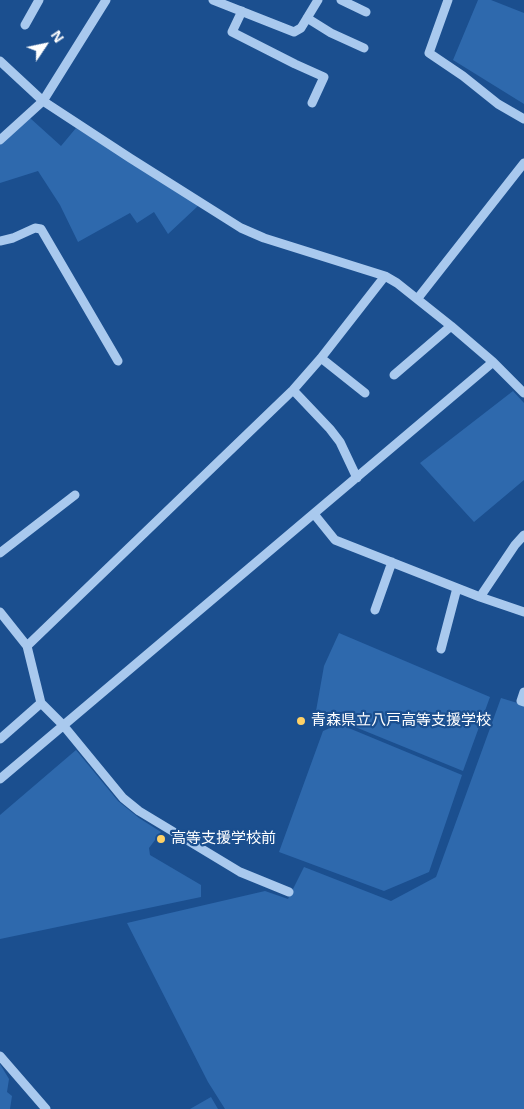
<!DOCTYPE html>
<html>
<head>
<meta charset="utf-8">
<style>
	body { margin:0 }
	#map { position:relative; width:524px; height:1109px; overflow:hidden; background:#1b4f8f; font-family:"Open Sans",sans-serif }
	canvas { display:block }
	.north { position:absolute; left:20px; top:20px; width:50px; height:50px; -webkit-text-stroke:4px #1b4f8f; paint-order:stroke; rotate:56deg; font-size:14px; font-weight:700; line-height:20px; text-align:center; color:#fff }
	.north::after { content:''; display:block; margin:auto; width:18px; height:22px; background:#fff; clip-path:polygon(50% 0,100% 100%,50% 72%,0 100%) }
</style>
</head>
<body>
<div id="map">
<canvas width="524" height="1109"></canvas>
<div class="north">N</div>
</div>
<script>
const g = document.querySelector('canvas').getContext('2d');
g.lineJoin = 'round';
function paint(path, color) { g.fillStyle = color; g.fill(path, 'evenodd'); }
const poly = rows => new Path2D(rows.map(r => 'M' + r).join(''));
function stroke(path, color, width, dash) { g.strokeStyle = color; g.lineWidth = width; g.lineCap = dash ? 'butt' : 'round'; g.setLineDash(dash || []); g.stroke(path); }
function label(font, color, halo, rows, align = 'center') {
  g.font = font + ' "Open Sans","Noto Sans JP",sans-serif'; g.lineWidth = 4.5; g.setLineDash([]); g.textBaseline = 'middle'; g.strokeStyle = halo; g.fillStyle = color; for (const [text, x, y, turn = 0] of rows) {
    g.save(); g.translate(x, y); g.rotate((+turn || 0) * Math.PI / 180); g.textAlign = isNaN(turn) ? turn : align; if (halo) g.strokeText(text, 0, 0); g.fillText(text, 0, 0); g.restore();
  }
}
paint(poly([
	[478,0,491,0,524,13,524,104,453,60],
	[30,118,61,146,76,128,199,205,168,234,154,212,137,223,130,213,78,242,60,205,38,171,0,183,0,144],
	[513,391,524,403,524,480,474,522,420,463],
	[339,633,490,697,463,771,316,711,324,666],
	[501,698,524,705,524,1109,225,1109,208,1082,127,923,265,891,288,899,304,867,391,901,436,877],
	[339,724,462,775,429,872,384,891,279,852,323,731],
	[76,750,118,801,139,818,161,832,149,848,150,855,201,885,201,897,0,939,0,815],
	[0,1064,9,1079,7,1092,12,1096,10,1109,0,1109],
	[211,1097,218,1109,190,1109]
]), '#2e69ad');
stroke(poly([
	[213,0,294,32,301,28,318,0],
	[341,0,366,12],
	[448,0,429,53,463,76,498,104,524,119],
	[242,11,232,32,295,64,324,77,312,103],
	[307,18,331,33,364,48],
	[25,25,39,0],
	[0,61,43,101,130,158,241,228,264,238,385,276,397,283,451,326,493,362,524,393],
	[0,140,43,101,106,0],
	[0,241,13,238,35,228,41,229,118,361],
	[418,298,524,163],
	[321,358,365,393],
	[394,375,451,326],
	[293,390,330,429,340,442,357,478],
	[314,514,335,540,480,597,524,612],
	[0,553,75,495],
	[480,597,515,545,524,535],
	[375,610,392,562],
	[0,612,27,646,41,703,63,725,123,798,139,811,240,872,289,892],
	[27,646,293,390,321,358,385,276],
	[441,649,457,588],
	[524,692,521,701,524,702],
	[0,739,41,703],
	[0,779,493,362],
	[0,1056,46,1109]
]), '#a9c9ee', 9);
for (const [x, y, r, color] of [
	[301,721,5,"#ffd166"],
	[161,839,5,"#ffd166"]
]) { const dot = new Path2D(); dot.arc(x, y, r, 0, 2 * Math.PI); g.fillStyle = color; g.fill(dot); stroke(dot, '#1b4f8f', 2); }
label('15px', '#fff', '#1b4f8f', [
	["青森県立八戸高等支援学校",311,721],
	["高等支援学校前",171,839]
], 'left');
</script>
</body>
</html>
